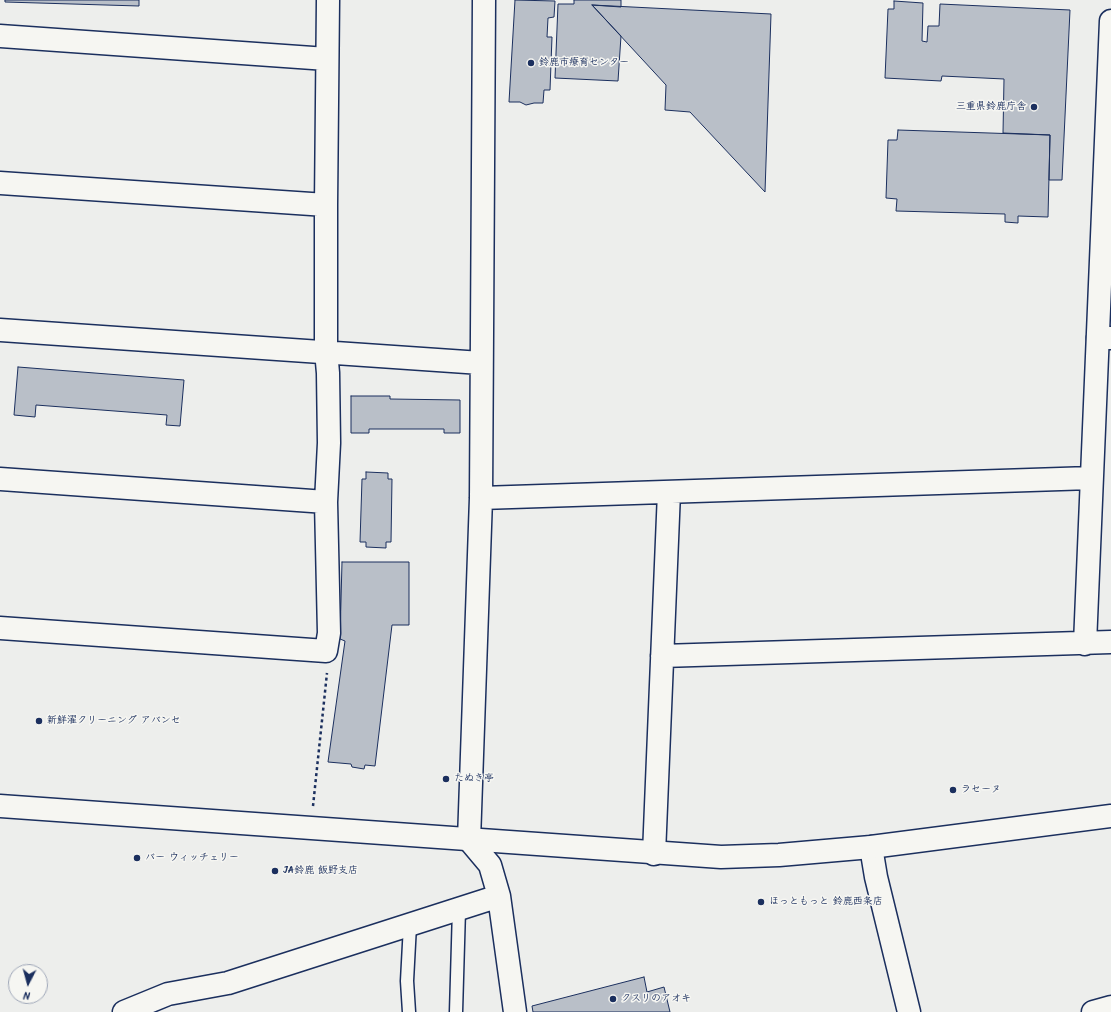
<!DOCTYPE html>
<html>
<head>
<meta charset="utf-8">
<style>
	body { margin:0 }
	#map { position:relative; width:1111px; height:1012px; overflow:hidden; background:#edeeec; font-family:Kalam,sans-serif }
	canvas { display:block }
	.north { position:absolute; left:8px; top:964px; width:40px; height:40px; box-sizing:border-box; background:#f6f6f2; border:1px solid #9ea6b7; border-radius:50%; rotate:186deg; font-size:11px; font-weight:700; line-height:16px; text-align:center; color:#1b2f5e }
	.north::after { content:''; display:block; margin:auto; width:14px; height:18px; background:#1b2f5e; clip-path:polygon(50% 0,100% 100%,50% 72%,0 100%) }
</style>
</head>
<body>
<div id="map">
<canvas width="1111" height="1012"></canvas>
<div class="north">N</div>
</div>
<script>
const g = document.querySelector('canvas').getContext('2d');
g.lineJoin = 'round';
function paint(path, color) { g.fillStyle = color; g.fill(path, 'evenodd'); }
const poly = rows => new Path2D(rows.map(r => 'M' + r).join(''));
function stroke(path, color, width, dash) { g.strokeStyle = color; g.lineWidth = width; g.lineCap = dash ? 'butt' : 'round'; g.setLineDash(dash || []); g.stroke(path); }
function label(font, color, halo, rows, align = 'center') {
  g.font = font + ' Kalam,"Klee One",sans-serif'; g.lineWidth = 3; g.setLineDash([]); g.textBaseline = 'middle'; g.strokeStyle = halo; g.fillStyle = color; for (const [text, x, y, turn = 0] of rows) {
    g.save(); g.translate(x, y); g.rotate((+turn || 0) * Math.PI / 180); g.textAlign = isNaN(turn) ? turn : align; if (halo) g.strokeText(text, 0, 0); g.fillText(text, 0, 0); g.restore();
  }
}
const building = poly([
	[5,0,139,0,139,6,5,2,5,0],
	[515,0,555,1,554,17,548,18,547,37,552,37,550,90,544,90,543,103,534,103,526,105,520,102,509,102,515,0],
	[574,0,621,0,621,7,592,5,621,36,618,81,555,78,558,4,574,4,574,0],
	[894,1,923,3,922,41,927,42,928,26,939,26,940,4,1070,10,1062,180,1049,180,1050,135,1003,133,1004,79,942,76,941,81,885,78,888,9,894,9,894,1],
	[592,5,771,14,765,192,690,112,665,110,666,85,592,5],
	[898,130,1050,135,1048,217,1018,216,1018,223,1005,222,1005,214,896,211,897,199,886,198,888,140,897,140,898,130],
	[18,367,184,380,180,426,166,425,167,415,36,405,35,417,14,415,18,367],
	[351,396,390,396,390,399,460,400,460,433,444,433,444,429,369,429,369,433,351,433,351,396],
	[366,472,388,473,388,479,392,479,391,542,386,542,386,548,366,547,366,542,360,542,362,479,366,479,366,472],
	[342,562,409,562,409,625,392,625,375,766,365,765,364,769,352,767,351,764,328,762,345,641,340,639,342,562],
	[644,977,647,992,664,987,670,1012,533,1012,532,1006,644,977]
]);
paint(building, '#b9bfc8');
stroke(building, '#1b2f5e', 1);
const lane = poly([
	[409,1012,407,981,410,925],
	[456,1012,459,909]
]);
const street = poly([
	[484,0,481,498,469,840,490,865,499,896,515,1012],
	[0,36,327,59],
	[0,183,326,205],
	[0,330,481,363],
	[0,479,326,502],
	[481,498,1091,478],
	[0,628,326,651,329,633,326,502,329,443,328,373,326,351,326,205,328,0],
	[1085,644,1111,21],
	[662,656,1111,642],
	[871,847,876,877,909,1012],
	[654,854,669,492],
	[124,1012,168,994,228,983,499,896],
	[1093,1012,1111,1007]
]);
const secondary = poly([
	[1098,338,1111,338],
	[0,806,721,857,779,855,871,847,1111,816]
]);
stroke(lane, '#1b2f5e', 15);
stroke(street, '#1b2f5e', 25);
stroke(secondary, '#1b2f5e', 25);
stroke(poly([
	[313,806,327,673]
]), '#1b2f5e', 2.5, [3, 3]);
stroke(lane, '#f6f6f2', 12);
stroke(street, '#f6f6f2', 22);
stroke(secondary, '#f6f6f2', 22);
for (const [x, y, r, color] of [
	[531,63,4,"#1b2f5e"],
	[1034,107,4,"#1b2f5e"],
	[39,721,4,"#1b2f5e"],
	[446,779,4,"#1b2f5e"],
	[953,790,4,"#1b2f5e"],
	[137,858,4,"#1b2f5e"],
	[275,871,4,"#1b2f5e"],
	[761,902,4,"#1b2f5e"],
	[613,999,4,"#1b2f5e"]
]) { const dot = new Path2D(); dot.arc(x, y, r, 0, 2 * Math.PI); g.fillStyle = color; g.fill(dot); stroke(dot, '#f6f6f2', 1.5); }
label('bold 10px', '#1b2f5e', '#f6f6f2', [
	["鈴鹿市療育センター",539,63],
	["三重県鈴鹿庁舎",1026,107,"right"],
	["新鮮濯クリーニング アバンセ",47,721],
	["たぬき亭",454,779],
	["ラセーヌ",961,790],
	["バー ウィッチェリー",145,858],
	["JA鈴鹿 飯野支店",283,871],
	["ほっともっと 鈴鹿西条店",769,902],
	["クスリのアオキ",621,999]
], 'left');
</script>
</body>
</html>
